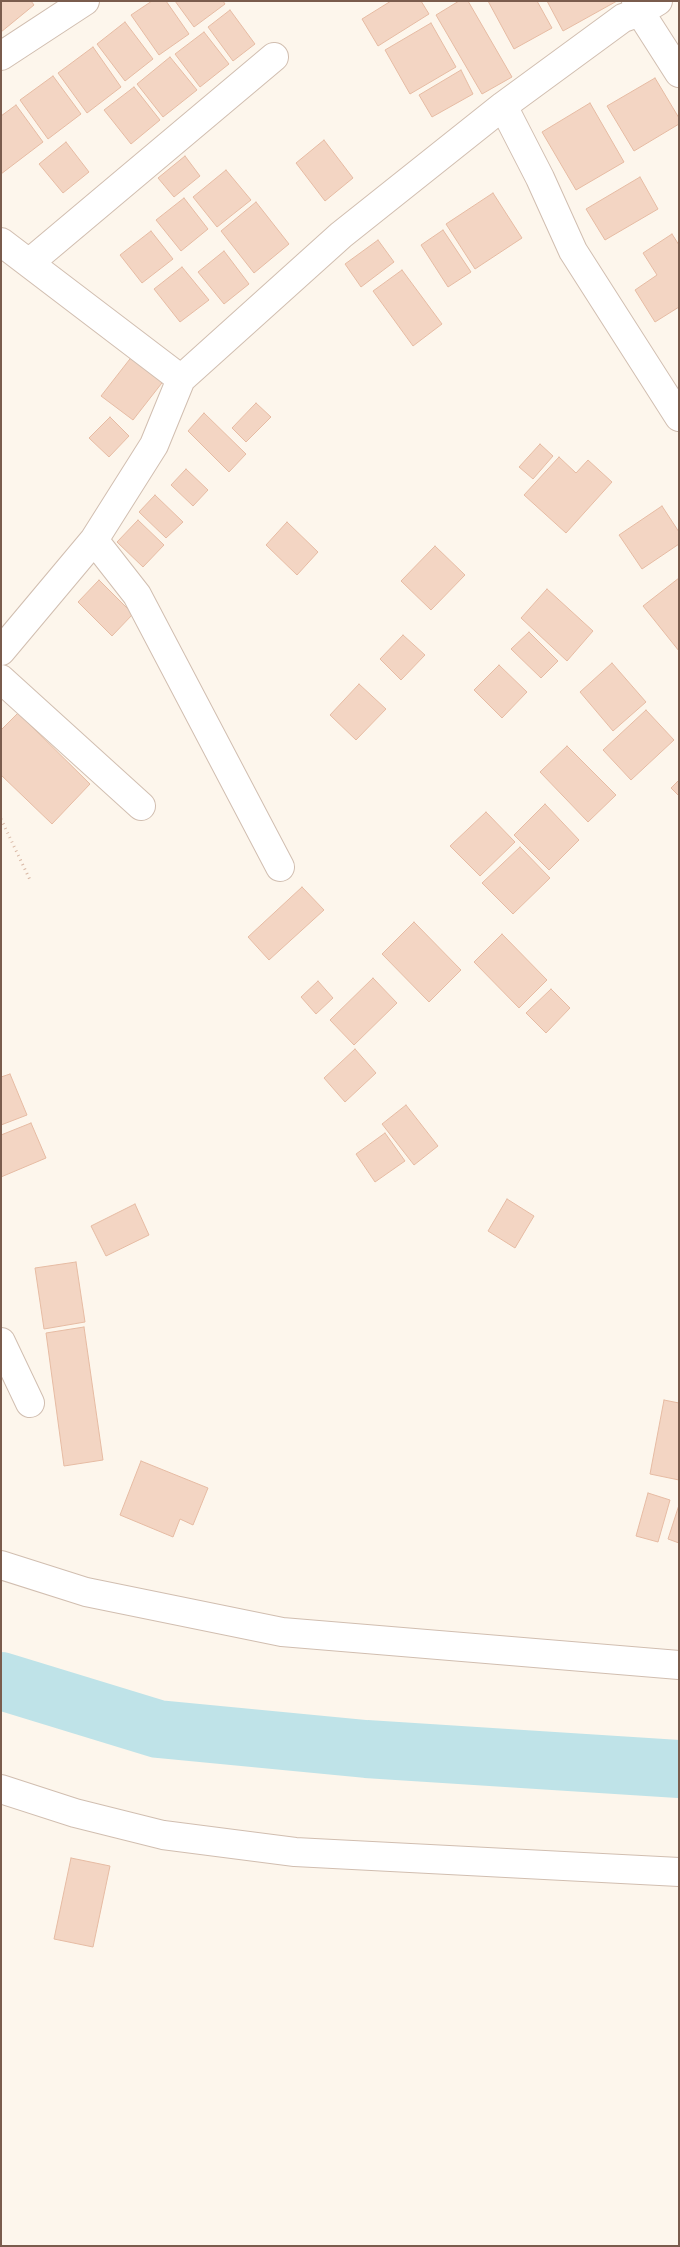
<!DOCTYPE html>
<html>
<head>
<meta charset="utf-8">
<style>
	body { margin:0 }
	#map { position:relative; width:680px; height:2247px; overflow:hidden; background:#fdf6ec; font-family:Mulish,sans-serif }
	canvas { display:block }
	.frame { position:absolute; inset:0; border:2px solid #7a5c4d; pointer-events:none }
</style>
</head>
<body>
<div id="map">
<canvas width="680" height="2247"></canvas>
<div class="frame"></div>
</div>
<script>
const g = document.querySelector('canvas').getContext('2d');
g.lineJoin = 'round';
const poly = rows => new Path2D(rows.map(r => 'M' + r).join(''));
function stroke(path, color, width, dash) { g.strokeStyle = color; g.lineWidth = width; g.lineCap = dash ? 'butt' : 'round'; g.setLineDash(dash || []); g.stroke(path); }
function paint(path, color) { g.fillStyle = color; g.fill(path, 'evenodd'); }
stroke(poly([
	[1,1681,158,1729,366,1749,679,1769]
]), '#bfe3e8', 58);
const building = poly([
	[1,1,31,1,34,5,1,32,1,1],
	[152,1,166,1,189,34,159,55,131,15,152,1],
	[175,1,223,1,225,4,194,27,175,1],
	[391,1,421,1,429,14,378,46,362,19,391,1],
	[459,1,468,1,512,77,482,94,436,15,459,1],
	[488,1,537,1,552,28,514,49,488,1],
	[547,1,617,1,563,31,547,1],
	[230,10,255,44,233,61,208,27,230,10],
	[125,22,153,59,125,81,97,44,125,22],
	[431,23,456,67,410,94,385,50,431,23],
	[204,32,229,64,200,87,175,54,204,32],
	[93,47,121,87,87,113,58,73,93,47],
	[170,57,197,90,163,117,137,84,170,57],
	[461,70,473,94,432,117,419,95,461,70],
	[53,76,81,114,48,139,20,100,53,76],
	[655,78,679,118,679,124,634,151,607,106,655,78],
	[134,87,160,120,131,144,104,110,134,87],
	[590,103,624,162,576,190,542,132,590,103],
	[16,105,43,142,1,174,1,116,16,105],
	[324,140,353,178,325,201,296,163,324,140],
	[66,142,89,172,63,193,39,164,66,142],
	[185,156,200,176,174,197,158,178,185,156],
	[226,170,251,200,217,227,193,197,226,170],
	[640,177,658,209,605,240,586,209,640,177],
	[493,193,522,238,475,269,446,224,493,193],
	[184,198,208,229,181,251,156,220,184,198],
	[256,202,289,244,254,273,221,231,256,202],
	[443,230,471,272,448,287,421,245,443,230],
	[151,231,173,259,142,283,120,255,151,231],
	[672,234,679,245,679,307,655,322,635,290,657,275,643,253,672,234],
	[378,240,394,262,361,287,345,264,378,240],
	[224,251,249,284,224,304,198,272,224,251],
	[182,267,209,300,180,322,154,289,182,267],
	[402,270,442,324,413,346,373,291,402,270],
	[133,355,165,379,133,420,101,396,133,355],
	[256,403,271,417,246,442,232,428,256,403],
	[204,413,246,454,229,472,188,431,204,413],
	[110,417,129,436,109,457,89,438,110,417],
	[540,444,553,456,533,479,519,467,540,444],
	[559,457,576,473,588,460,612,482,566,533,524,495,559,457],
	[186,469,208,490,193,506,171,485,186,469],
	[155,495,183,522,166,538,139,512,155,495],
	[662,506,679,532,679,544,642,569,619,535,662,506],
	[138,520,164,545,143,567,117,542,138,520],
	[287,522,318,552,297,575,266,545,287,522],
	[435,546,465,575,431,610,401,581,435,546],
	[679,578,679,651,643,606,679,578],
	[99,580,133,614,112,636,78,602,99,580],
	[547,589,593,631,567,661,521,618,547,589],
	[529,632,558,661,541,678,511,649,529,632],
	[403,635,425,655,401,680,380,659,403,635],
	[612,663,646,702,613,731,580,692,612,663],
	[499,665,527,692,502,718,474,690,499,665],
	[359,684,386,709,356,740,330,715,359,684],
	[646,710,674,740,631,780,603,750,646,710],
	[18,713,90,784,52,824,1,775,1,730,18,713],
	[567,746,616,795,588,822,540,772,567,746],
	[679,780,679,796,671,788,679,780],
	[545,804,579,840,549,870,514,835,545,804],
	[486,812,515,842,480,876,450,846,486,812],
	[520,847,550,878,513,914,482,883,520,847],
	[302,887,324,910,269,960,248,937,302,887],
	[414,922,461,970,429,1002,382,954,414,922],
	[502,934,547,980,519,1008,474,962,502,934],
	[373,978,397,1003,354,1045,330,1020,373,978],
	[318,981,333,998,316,1014,301,997,318,981],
	[551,989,570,1008,546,1033,526,1013,551,989],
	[355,1049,376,1073,345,1102,324,1078,355,1049],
	[10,1074,27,1115,1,1125,1,1077,10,1074],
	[406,1105,438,1146,414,1165,382,1124,406,1105],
	[31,1123,46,1158,1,1177,1,1135,31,1123],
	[385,1133,405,1161,375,1182,356,1154,385,1133],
	[507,1199,534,1216,515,1248,488,1231,507,1199],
	[135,1204,149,1235,106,1256,91,1226,135,1204],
	[76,1262,85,1322,44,1329,35,1268,76,1262],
	[84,1327,103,1460,64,1466,46,1333,84,1327],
	[664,1400,679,1403,679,1480,650,1474,664,1400],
	[141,1461,208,1488,193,1525,180,1519,173,1537,120,1515,141,1461],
	[648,1493,670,1500,658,1542,636,1536,648,1493],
	[679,1505,679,1543,668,1539,679,1505],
	[71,1858,110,1866,93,1947,54,1939,71,1858]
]);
paint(building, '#f3d5c3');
stroke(building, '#e6bba3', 1);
const street = poly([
	[636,1,640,12,679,73],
	[1,56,85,1],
	[503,106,540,178,573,251,679,417],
	[1,242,181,379],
	[29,263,274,57],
	[94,540,137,595,280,867],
	[1,651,94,540,154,445,181,379,341,235,503,106,623,18,640,12,658,1],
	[1,679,141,806],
	[1,1342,30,1403],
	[1,1565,86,1592,282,1632,679,1665],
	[1,1789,75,1813,163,1835,295,1852,679,1872]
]);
stroke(street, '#d1beb0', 30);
stroke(poly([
	[1,819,31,882]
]), '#d9b8a5', 3, [1, 4]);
stroke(street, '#fff', 28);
</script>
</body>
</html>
